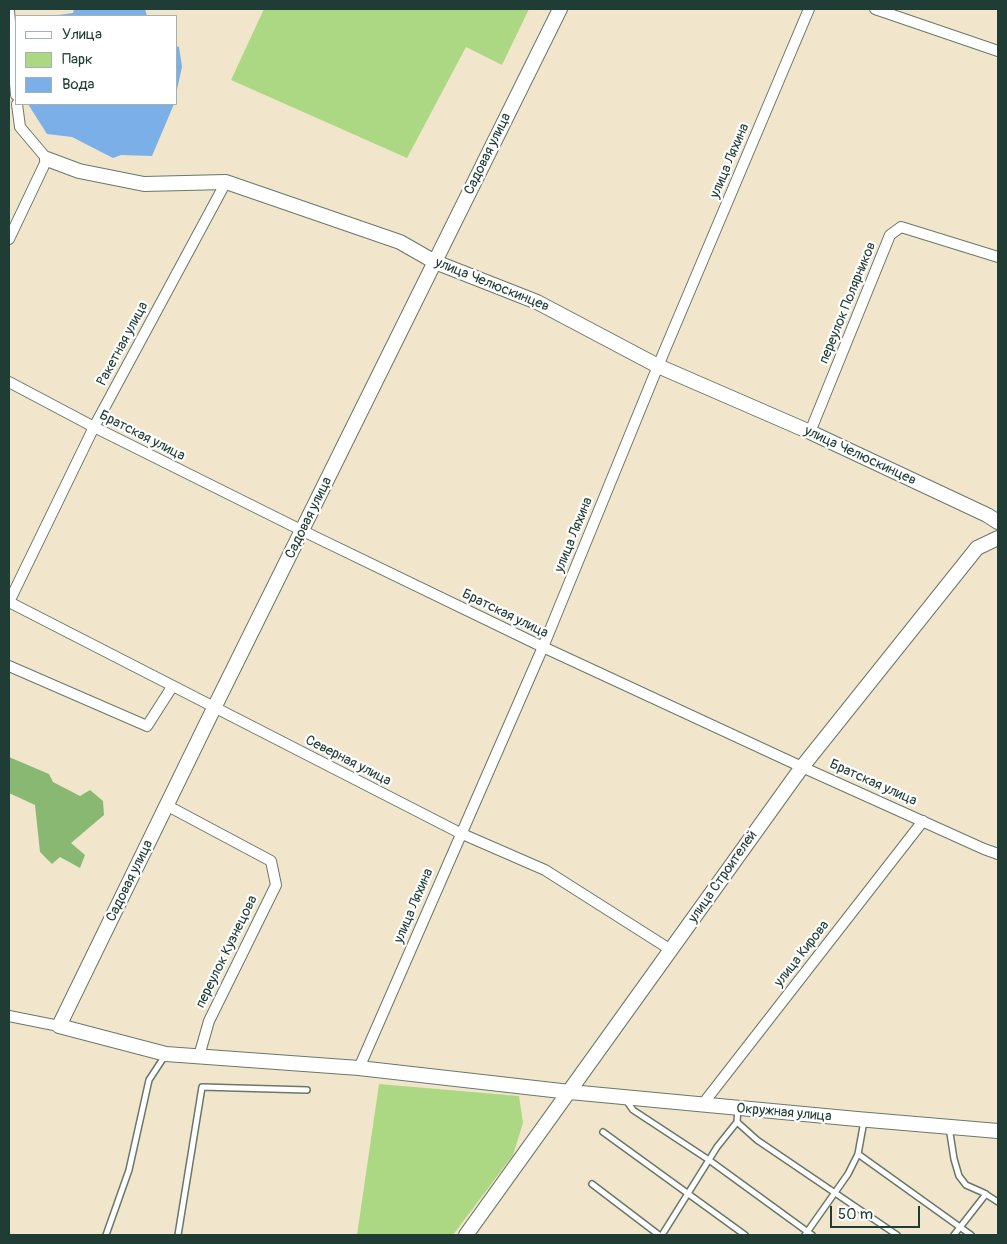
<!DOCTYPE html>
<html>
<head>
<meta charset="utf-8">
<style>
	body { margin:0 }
	#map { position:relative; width:1007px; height:1244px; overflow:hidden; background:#f1e6cc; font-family:Pangolin,sans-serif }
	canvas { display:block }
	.frame { position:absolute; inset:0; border:10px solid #1f3d34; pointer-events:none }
	.legend { position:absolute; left:15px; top:15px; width:162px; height:90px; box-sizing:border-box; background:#fff; border:1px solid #a5b1ae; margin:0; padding:6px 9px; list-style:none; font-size:15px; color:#1f3d34 }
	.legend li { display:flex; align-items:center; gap:10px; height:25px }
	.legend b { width:25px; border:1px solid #a5b1ae }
	.scale { position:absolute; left:830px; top:1206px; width:90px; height:22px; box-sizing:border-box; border:2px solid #1f3d34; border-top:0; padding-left:6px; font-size:15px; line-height:18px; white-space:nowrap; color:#1f3d34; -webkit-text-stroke:4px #fff; paint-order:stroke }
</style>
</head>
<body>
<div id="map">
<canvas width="1007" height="1244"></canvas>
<div class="frame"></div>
<ul class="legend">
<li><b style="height:6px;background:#fff"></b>Улица</li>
<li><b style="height:14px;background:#acd884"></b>Парк</li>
<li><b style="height:14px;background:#7bafe8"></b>Вода</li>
</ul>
<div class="scale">50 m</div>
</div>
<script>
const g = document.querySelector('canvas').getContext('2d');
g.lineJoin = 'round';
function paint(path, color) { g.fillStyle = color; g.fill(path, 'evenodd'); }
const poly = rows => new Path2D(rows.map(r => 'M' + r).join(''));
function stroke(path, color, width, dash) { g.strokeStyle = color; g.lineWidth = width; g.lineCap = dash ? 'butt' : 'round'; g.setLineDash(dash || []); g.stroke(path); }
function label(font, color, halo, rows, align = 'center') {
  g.font = font + ' Pangolin,sans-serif'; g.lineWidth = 4.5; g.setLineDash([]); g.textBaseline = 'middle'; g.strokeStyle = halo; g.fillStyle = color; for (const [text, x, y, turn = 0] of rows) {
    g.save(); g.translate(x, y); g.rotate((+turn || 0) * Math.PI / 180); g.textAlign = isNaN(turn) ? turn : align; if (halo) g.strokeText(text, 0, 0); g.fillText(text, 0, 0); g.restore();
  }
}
paint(poly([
	[264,9,529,9,502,65,466,47,407,158,231,80],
	[379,1084,519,1096,523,1123,513,1155,453,1235,357,1235]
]), '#acd884');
paint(poly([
	[9,757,49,774,53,782,80,796,90,790,103,801,104,815,71,843,85,855,80,868,60,857,52,864,40,852,35,805,9,793]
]), '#89b872');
paint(poly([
	[74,9,145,9,147,16,51,16,73,13],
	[176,46,179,47,182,67,176,94],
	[28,104,174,104,152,156,121,155,113,158,72,137,47,134]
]), '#7bafe8');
const lane = poly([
	[626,1100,633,1110,709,1160,812,1235],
	[737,1122,757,1140,897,1235],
	[949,1127,954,1159,959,1176,966,1185,984,1193,998,1202],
	[603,1132,745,1235],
	[858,1154,971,1235],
	[592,1184,659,1235],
	[106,1235,129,1170,149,1080,166,1054],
	[178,1235,202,1087,307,1090],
	[662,1235,717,1147,737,1122,738,1109],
	[805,1235,848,1174,858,1154,864,1121],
	[954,1235,986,1194]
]);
const street = poly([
	[875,9,998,51],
	[9,10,16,95],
	[9,239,47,159,20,127,17,104],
	[9,382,94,427,303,531,543,647,802,767,984,849,998,854],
	[810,432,890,235,901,227,998,257],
	[9,602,460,833,545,870,671,950],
	[9,602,94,427,226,182],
	[9,666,147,726,172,687],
	[166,805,271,861,276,885,209,1021,199,1056],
	[9,1016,59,1026],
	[359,1068,543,647,658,366,809,9],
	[702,1105,923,821]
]);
const secondary = poly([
	[560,9,214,708,59,1026,166,1054,359,1068,570,1092,857,1119,998,1131],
	[47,159,79,171,144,184,226,182,400,242,435,262,537,302,658,366,810,432,987,515,998,522],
	[466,1235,802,767,977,548,998,538]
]);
stroke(lane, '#687869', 8);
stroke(street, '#687869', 12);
stroke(secondary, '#687869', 16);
stroke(lane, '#fff', 5);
stroke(street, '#fff', 10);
stroke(secondary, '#fff', 14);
label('14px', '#1f3d34', '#fff', [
	["Садовая улица",488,154,-64],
	["улица Ляхина",730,161,-67],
	["улица Челюскинцев",492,285,22],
	["переулок Полярников",848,303,-68],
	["Ракетная улица",123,344,-62],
	["Братская улица",142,436,27],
	["улица Челюскинцев",860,456,25],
	["Садовая улица",309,518,-64],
	["улица Ляхина",574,535,-68],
	["Братская улица",505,614,26],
	["Северная улица",348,761,27],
	["Братская улица",873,783,24],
	["улица Строителей",723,877,-55],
	["Садовая улица",130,881,-64],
	["улица Ляхина",414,906,-67],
	["переулок Кузнецова",227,952,-64],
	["улица Кирова",802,954,-52],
	["Окружная улица",784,1113,5]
]);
</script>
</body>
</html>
